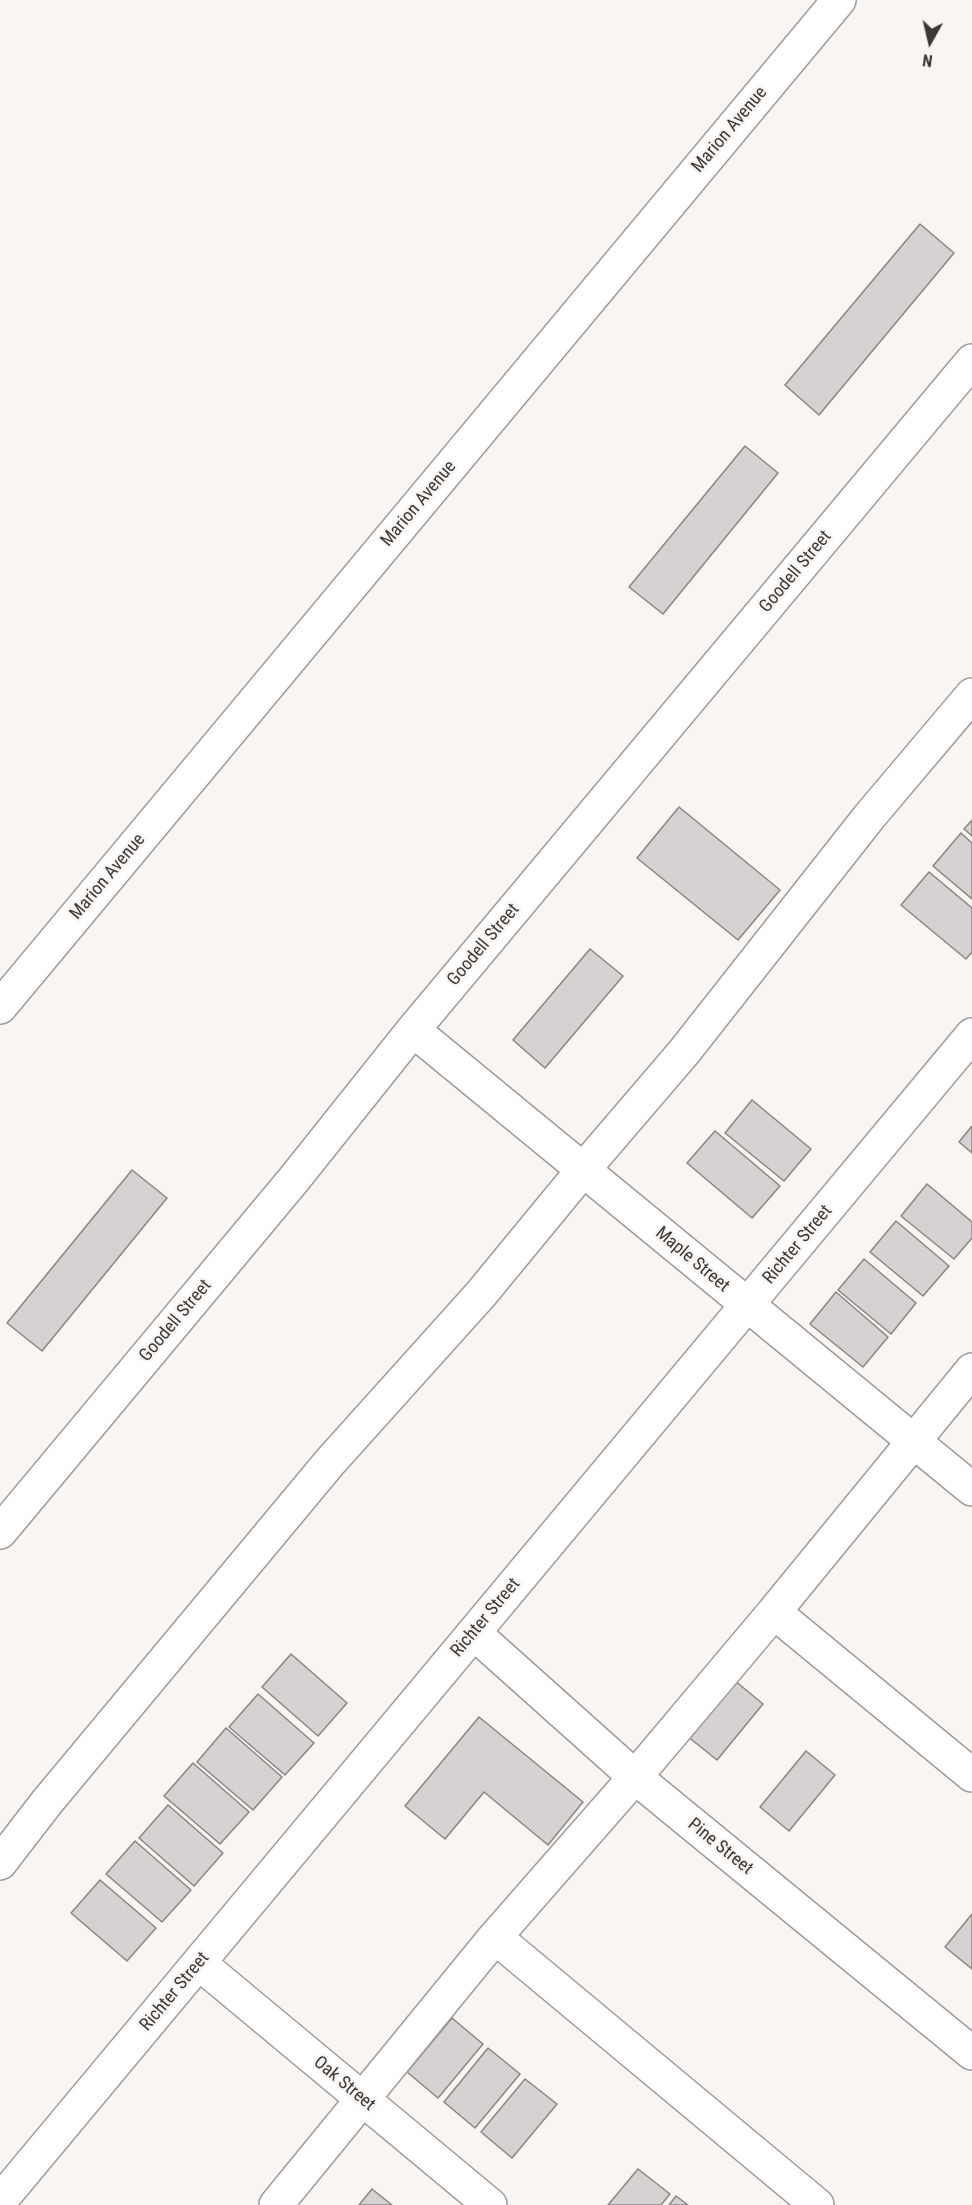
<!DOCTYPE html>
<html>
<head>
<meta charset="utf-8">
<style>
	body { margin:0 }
	#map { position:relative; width:972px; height:2205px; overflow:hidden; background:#f8f5f3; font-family:"Roboto Condensed",sans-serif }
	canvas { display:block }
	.north { position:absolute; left:900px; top:12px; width:60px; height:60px; -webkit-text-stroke:4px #f8f5f3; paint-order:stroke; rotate:188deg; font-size:16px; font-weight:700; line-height:24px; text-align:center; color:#3a3938 }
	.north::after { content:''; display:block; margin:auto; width:21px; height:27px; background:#3a3938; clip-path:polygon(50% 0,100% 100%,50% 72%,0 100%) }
</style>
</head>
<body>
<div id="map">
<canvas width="972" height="2205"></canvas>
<div class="north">N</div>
</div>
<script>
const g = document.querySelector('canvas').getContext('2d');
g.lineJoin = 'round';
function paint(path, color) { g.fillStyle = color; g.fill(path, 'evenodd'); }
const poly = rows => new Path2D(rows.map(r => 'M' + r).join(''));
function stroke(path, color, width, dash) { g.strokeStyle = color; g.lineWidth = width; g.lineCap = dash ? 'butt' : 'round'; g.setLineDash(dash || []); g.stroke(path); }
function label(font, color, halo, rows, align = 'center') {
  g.font = font + ' "Roboto Condensed",sans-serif'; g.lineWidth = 5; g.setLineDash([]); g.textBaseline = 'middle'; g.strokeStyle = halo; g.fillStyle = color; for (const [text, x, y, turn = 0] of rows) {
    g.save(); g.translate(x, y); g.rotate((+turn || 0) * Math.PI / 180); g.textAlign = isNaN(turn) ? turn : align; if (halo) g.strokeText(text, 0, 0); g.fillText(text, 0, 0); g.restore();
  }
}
const building = poly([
	[920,224,954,253,819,415,785,385,920,224],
	[745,446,778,473,663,614,629,587,745,446],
	[679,807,780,890,738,940,637,858,679,807],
	[972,820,972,836,964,829,972,820],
	[961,833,972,843,972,899,933,866,961,833],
	[929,872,972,908,972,952,966,959,901,905,929,872],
	[590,949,623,976,545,1068,513,1040,590,949],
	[752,1100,811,1149,784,1181,725,1133,752,1100],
	[972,1126,972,1153,959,1142,972,1126],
	[715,1131,780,1186,752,1218,687,1163,715,1131],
	[132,1170,167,1198,42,1351,7,1323,132,1170],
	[927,1184,972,1222,972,1238,954,1259,901,1216,927,1184],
	[896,1221,949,1266,923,1296,870,1252,896,1221],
	[864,1259,916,1303,891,1334,838,1290,864,1259],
	[836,1292,888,1337,863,1367,810,1324,836,1292],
	[291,1654,347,1703,318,1736,262,1687,291,1654],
	[734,1680,763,1704,717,1760,687,1736,734,1680],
	[258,1694,314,1743,285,1775,229,1727,258,1694],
	[479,1717,583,1802,548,1845,484,1792,445,1839,405,1806,479,1717],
	[226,1728,282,1777,253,1810,197,1762,226,1728],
	[806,1751,835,1775,789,1831,760,1807,806,1751],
	[193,1763,249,1812,220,1844,164,1796,193,1763],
	[168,1805,223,1853,194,1886,139,1838,168,1805],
	[135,1841,191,1890,162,1922,106,1874,135,1841],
	[100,1880,156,1928,127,1961,71,1913,100,1880],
	[972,1914,972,1969,945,1947,972,1914],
	[452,2018,483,2044,438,2098,407,2072,452,2018],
	[488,2048,520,2074,475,2128,444,2102,488,2048],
	[525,2079,557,2104,512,2158,481,2132,525,2079],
	[638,2169,670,2194,661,2205,608,2205,638,2169],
	[372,2189,392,2205,359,2205,372,2189],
	[676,2196,688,2205,669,2205,676,2196]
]);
paint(building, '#d5d2d1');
stroke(building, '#898685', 1.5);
const minor = poly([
	[0,1007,839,0],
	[413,1030,972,1489],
	[0,1532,295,1178,413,1030,972,361],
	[774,1612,972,1370],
	[474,1633,635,1777,972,2053],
	[0,1863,47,1802,330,1462,481,1294,583,1170,684,1052,869,817,972,695],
	[495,1937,635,1777,774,1612,972,1775],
	[199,1963,490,2205],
	[0,2201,972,1035],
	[276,2205,495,1937,817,2205]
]);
stroke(minor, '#9f9b9a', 36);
stroke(minor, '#fff', 33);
label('18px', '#3a3938', '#f8f5f3', [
	["Marion Avenue",730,130,-50],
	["Marion Avenue",419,504,-50],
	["Goodell Street",796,572,-50],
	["Marion Avenue",108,877,-50],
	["Goodell Street",484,945,-50],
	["Richter Street",798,1245,-50],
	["Maple Street",692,1260,40],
	["Goodell Street",176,1321,-50],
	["Richter Street",486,1618,-50],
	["Pine Street",720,1847,39],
	["Richter Street",175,1992,-50],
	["Oak Street",344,2084,40]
]);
</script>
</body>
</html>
